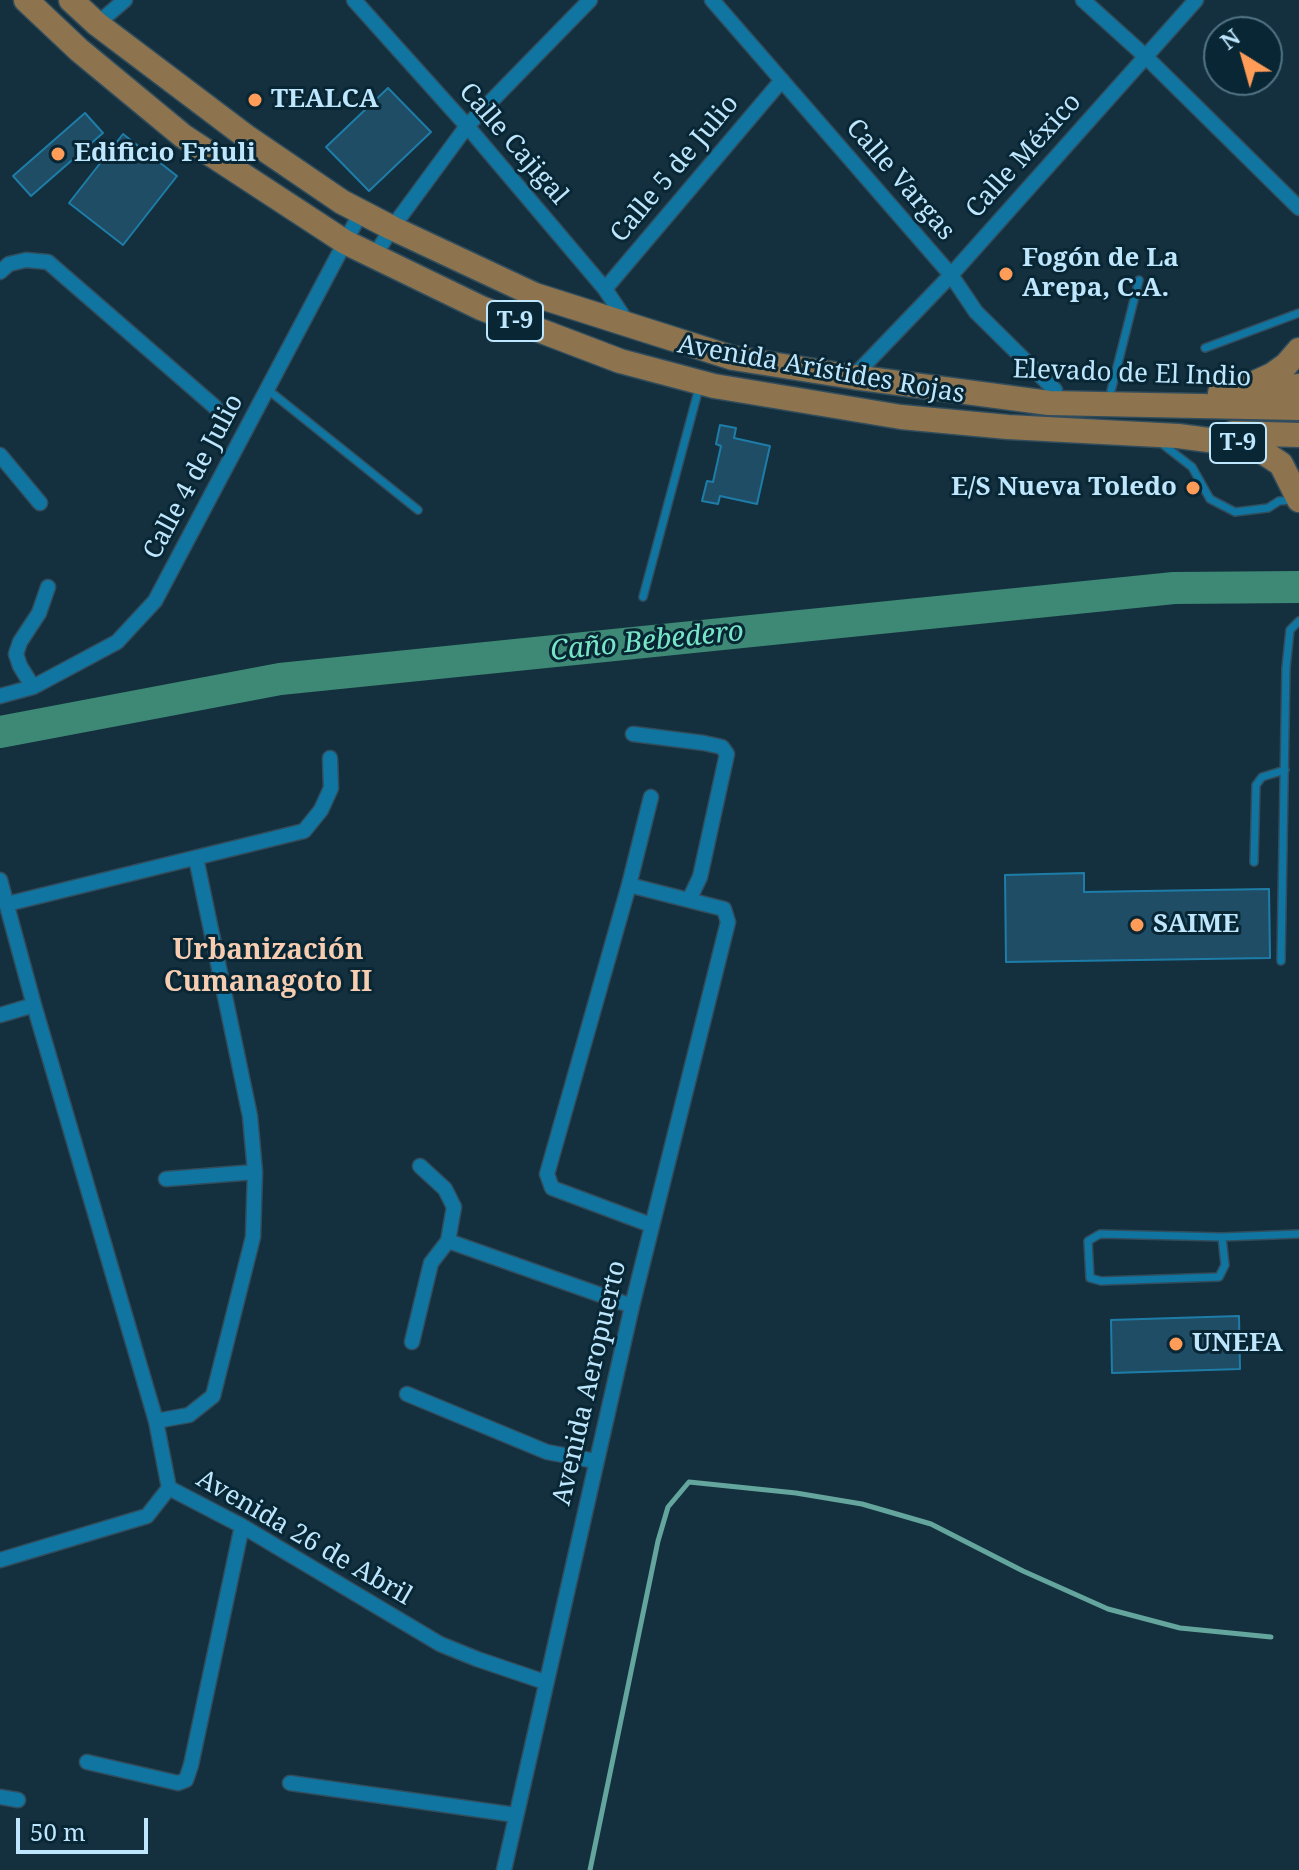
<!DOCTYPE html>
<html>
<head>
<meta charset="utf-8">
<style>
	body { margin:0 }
	#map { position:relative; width:1299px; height:1870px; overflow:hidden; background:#14303e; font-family:"Noto Serif",serif }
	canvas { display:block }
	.north { position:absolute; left:1203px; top:16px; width:80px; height:80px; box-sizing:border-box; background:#092634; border:2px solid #517385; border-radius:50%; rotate:323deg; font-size:22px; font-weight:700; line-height:32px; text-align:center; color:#bee7fe }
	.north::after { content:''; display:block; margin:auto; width:28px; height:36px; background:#fe9c58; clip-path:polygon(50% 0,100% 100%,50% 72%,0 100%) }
	.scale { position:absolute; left:16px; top:1818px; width:132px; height:36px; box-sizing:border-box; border:4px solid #bee7fe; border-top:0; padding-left:10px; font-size:24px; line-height:28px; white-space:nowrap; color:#bee7fe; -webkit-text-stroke:6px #092634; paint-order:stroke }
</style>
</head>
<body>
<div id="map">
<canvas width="1299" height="1870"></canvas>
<div class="north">N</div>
<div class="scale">50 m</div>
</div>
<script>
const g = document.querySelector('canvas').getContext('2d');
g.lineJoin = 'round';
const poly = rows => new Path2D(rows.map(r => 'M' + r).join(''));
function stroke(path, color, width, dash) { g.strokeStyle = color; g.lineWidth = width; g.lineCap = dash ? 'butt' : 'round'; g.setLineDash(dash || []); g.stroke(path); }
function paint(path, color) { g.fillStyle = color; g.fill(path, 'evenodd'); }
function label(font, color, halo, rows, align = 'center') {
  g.font = font + ' "Noto Serif",serif'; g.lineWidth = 6; g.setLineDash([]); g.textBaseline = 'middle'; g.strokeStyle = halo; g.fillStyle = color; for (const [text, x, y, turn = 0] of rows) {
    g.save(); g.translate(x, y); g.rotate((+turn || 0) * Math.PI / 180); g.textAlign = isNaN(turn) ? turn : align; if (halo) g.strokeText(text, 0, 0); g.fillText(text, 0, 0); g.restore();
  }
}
stroke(poly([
	[590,1870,658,1541,668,1507,689,1482,796,1493,862,1504,931,1524,1023,1571,1108,1609,1180,1628,1271,1637]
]), '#64a59e', 5);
stroke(poly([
	[0,732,280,679,1174,588,1299,587]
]), '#3e8975', 32);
const building = poly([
	[388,88,431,132,369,191,326,147,388,88],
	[85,113,103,133,31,196,13,176,85,113],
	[123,134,177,176,123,245,69,203,123,134],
	[720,425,736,428,734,438,770,446,757,504,720,496,718,504,702,501,707,481,713,482,721,446,716,444,720,425],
	[1084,873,1084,892,1269,889,1270,958,1006,962,1005,875,1084,873],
	[1239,1316,1240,1369,1112,1373,1111,1320,1239,1316]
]);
paint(building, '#1f4d65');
stroke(building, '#1e7da8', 2);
const lane = poly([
	[1205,348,1299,313],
	[267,389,418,510],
	[1111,391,1139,280],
	[1161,443,1192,467,1210,499,1235,512,1268,508,1279,501,1292,500],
	[643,597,699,388],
	[1254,862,1256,785,1262,777,1285,770],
	[1281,961,1286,668,1290,630,1299,621],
	[1222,1237,1225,1265,1219,1277,1101,1281,1090,1278,1088,1241,1100,1234,1222,1237,1299,1234]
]);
const street = poly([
	[354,0,467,126,605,289,629,325],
	[712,0,951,275,976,312,1055,390],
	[1083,0,1145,56,1299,208],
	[97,24,125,0],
	[375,255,392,228,467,126,590,0],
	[0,272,9,264,26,260,48,262,215,407],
	[605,289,782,80],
	[853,377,951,275,1196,0],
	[0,455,40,503],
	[33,687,20,666,16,654,20,642,39,613,48,587],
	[0,696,33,687,117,642,155,601,361,212],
	[633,734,704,743,722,747,727,754,700,877,689,900],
	[651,797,629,885,547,1174,552,1188,651,1225],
	[0,880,34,1005,156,1421,169,1488],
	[7,904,304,831,321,810,331,788,330,758],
	[0,1015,34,1005],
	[420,1166,445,1189,454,1207,448,1241,632,1306],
	[166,1179,255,1172],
	[412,1342,431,1263,448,1241],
	[407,1394,547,1452,595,1461],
	[156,1421,189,1415,213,1396,253,1237,255,1172,250,1116,196,858],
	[169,1488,242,1526,440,1644,477,1659,545,1682],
	[0,1560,147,1516,169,1488],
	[87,1762,178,1783,186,1780,191,1765,242,1526],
	[290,1783,516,1815],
	[0,1797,18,1800],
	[504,1870,632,1306,728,922,724,909,629,885]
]);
const primary = poly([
	[26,0,79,50,183,136,345,242,481,308,620,361,714,386,901,417,1008,427,1178,436,1254,446,1281,464,1299,500],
	[71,0,97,24,248,138,342,202,392,228,535,295,733,358,853,377,1049,403,1299,408],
	[1250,385,1272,375,1286,365,1299,350],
	[1220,393,1299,386],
	[1233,433,1299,435]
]);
stroke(lane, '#314d5d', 10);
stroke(street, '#314d5d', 17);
stroke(primary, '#314d5d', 27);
stroke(lane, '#1075a0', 7);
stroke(street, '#1075a0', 14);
stroke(primary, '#8d744e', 24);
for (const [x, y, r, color] of [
	[255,100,8,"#fe9c58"],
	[58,154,8,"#fe9c58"],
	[1006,274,8,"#fe9c58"],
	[1193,488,8,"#fe9c58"],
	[1137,925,8,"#fe9c58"],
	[1176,1344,8,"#fe9c58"]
]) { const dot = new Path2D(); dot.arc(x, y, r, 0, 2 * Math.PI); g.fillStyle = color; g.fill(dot); stroke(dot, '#092634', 3); }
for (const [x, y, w] of [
	[515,321,56],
	[1238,443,56]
]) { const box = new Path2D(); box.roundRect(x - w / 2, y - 20, w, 40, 6); g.fillStyle = '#092634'; g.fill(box); stroke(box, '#bee7fe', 2); }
label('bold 24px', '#bee7fe', null, [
	["T-9",515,321],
	["T-9",1238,443]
]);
label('bold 26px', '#bee7fe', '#092634', [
	["TEALCA",271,100],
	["Edificio Friuli",74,154],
	["Fogón de La",1022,259],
	["Arepa, C.A.",1022,289],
	["E/S Nueva Toledo",1177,488,"right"],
	["SAIME",1153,925],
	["UNEFA",1192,1344]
], 'left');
label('26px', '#bee7fe', '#092634', [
	["Calle Cajigal",513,144,49],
	["Calle México",1024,156,-48],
	["Calle 5 de Julio",675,169,-50],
	["Calle Vargas",900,180,49],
	["Avenida Arístides Rojas",821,370,10],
	["Elevado de El Indio",1132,374,2],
	["Calle 4 de Julio",194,477,-62],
	["Avenida Aeropuerto",590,1383,-77],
	["Avenida 26 de Abril",304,1538,30]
]);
label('italic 28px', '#77e6c8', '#092634', [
	["Caño Bebedero",647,642,-6]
]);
label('bold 28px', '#f7cdb2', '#092634', [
	["Urbanización",268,951],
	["Cumanagoto II",268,983]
]);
</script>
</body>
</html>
